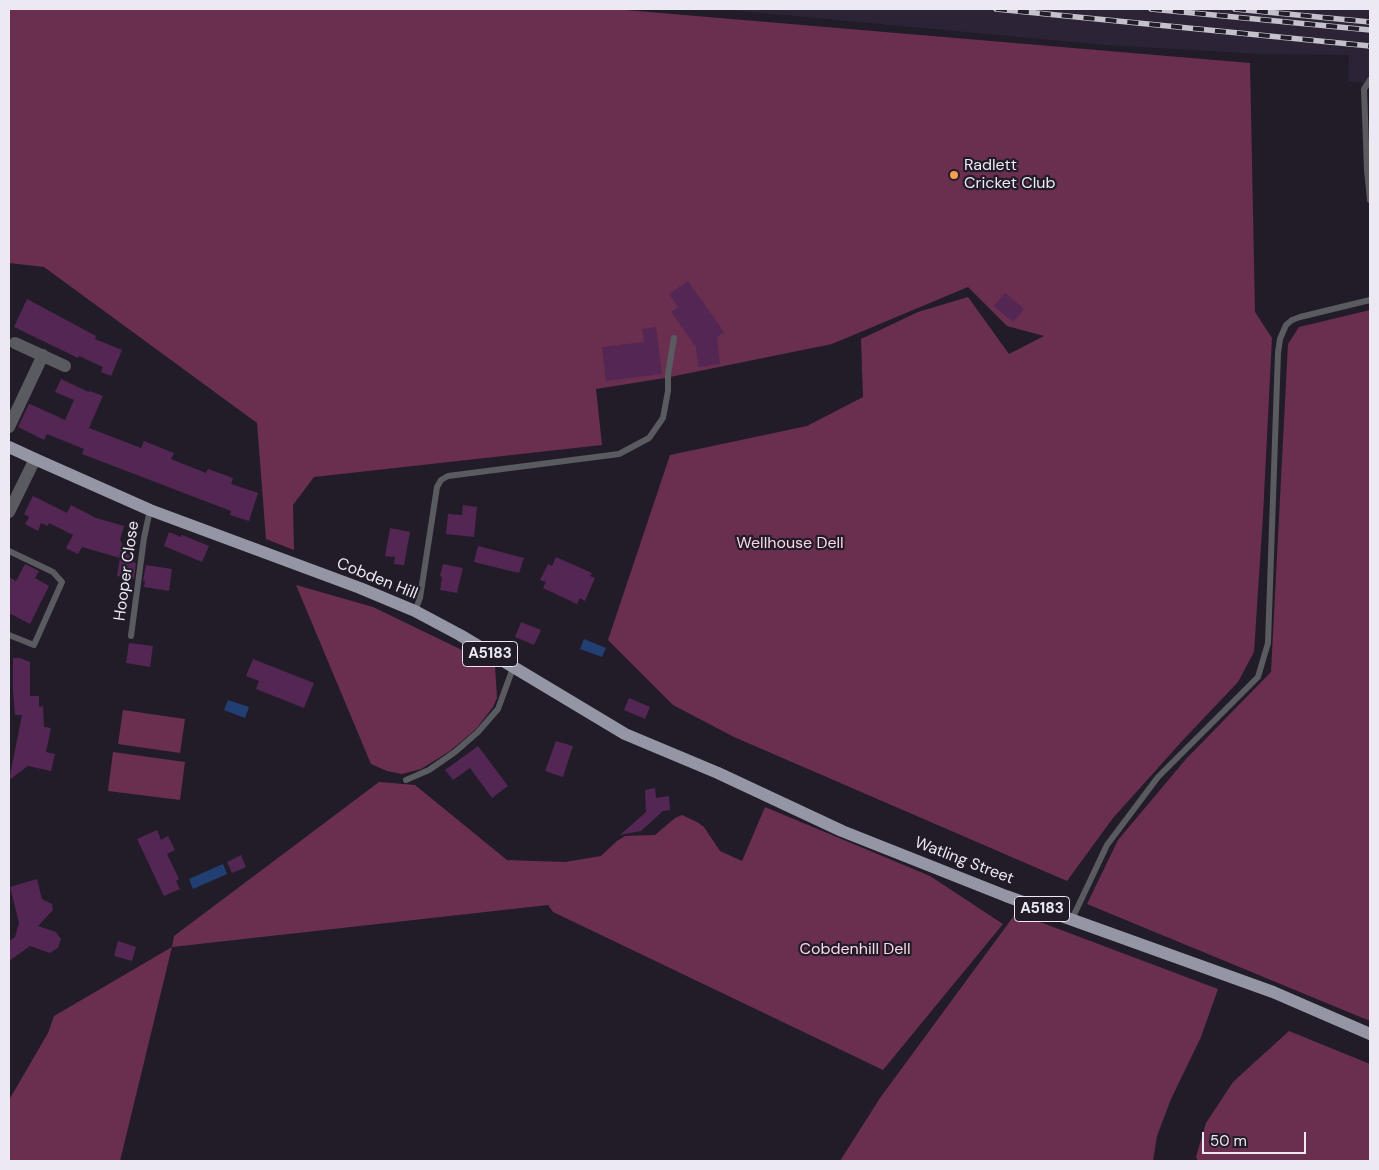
<!DOCTYPE html>
<html>
<head>
<meta charset="utf-8">
<style>
	body { margin:0 }
	#map { position:relative; width:1379px; height:1170px; overflow:hidden; background:#211c28; font-family:"DM Sans",sans-serif }
	canvas { display:block }
	.frame { position:absolute; inset:0; border:10px solid #ede9f2; pointer-events:none }
	.scale { position:absolute; left:1202px; top:1132px; width:104px; height:22px; box-sizing:border-box; border:2px solid #ede9f2; border-top:0; padding-left:6px; font-size:15px; line-height:18px; white-space:nowrap; color:#ede9f2; -webkit-text-stroke:4px #211c28; paint-order:stroke }
</style>
</head>
<body>
<div id="map">
<canvas width="1379" height="1170"></canvas>
<div class="frame"></div>
<div class="scale">50 m</div>
</div>
<script>
const g = document.querySelector('canvas').getContext('2d');
g.lineJoin = 'round';
function paint(path, color) { g.fillStyle = color; g.fill(path, 'evenodd'); }
const poly = rows => new Path2D(rows.map(r => 'M' + r).join(''));
function stroke(path, color, width, dash) { g.strokeStyle = color; g.lineWidth = width; g.lineCap = dash ? 'butt' : 'round'; g.setLineDash(dash || []); g.stroke(path); }
function label(font, color, halo, rows, align = 'center') {
  g.font = font + ' "DM Sans",sans-serif'; g.lineWidth = 4.5; g.setLineDash([]); g.textBaseline = 'middle'; g.strokeStyle = halo; g.fillStyle = color; for (const [text, x, y, turn = 0] of rows) {
    g.save(); g.translate(x, y); g.rotate((+turn || 0) * Math.PI / 180); g.textAlign = isNaN(turn) ? turn : align; if (halo) g.strokeText(text, 0, 0); g.fillText(text, 0, 0); g.restore();
  }
}
paint(poly([
	[719,9,1370,9,1370,84,1348,81,1349,55,1261,54,1106,45]
]), '#2c2436');
paint(poly([
	[9,9,614,9,1250,63,1255,312,1272,338,1263,515,1254,652,1238,682,1183,740,1113,818,1067,881,734,737,673,705,608,640,670,455,807,426,863,397,861,339,918,312,968,297,1009,354,1044,336,1007,326,968,287,832,344,665,378,596,389,602,445,314,477,293,505,294,550,266,539,257,423,44,267,9,263],
	[1370,310,1370,1021,1087,904,1118,840,1186,759,1271,672,1288,344,1299,327],
	[296,585,373,607,495,666,497,698,493,707,476,729,450,751,421,769,402,774,387,771,371,764],
	[123,710,185,719,180,753,118,744],
	[113,752,185,762,180,800,108,791],
	[379,782,415,785,507,860,565,862,601,856,617,841,625,836,655,835,675,818,682,815,697,822,704,827,720,851,742,861,765,807,930,876,1003,924,883,1070,553,912,548,905,172,947,120,1161,9,1161,9,1100,48,1033,54,1016,172,947,174,936],
	[1016,913,1218,989,1201,1037,1171,1099,1157,1136,1153,1161,840,1161,880,1098],
	[1289,1031,1370,1064,1370,1161,1198,1161,1196,1157,1206,1123,1233,1082]
]), '#6a2f4e');
paint(poly([
	[584,639,606,648,602,657,580,649],
	[228,700,249,707,245,718,224,710],
	[223,864,227,874,193,889,189,879]
]), '#223f73');
paint(poly([
	[688,281,724,332,717,337,720,364,698,367,696,347,671,312,678,307,669,294],
	[1005,293,1024,309,1013,322,994,306],
	[27,299,96,336,95,339,122,350,111,376,101,372,103,367,79,356,78,358,14,327],
	[656,327,662,374,606,381,602,347,644,342,642,329],
	[61,379,89,392,90,391,103,396,89,428,141,448,144,441,174,453,171,459,206,473,208,469,233,478,231,484,258,493,249,521,230,515,231,511,82,454,84,449,47,434,44,440,18,427,29,404,30,404,65,420,74,400,55,392],
	[33,496,67,513,71,505,96,518,124,526,120,540,134,563,136,563,134,579,117,576,120,558,82,547,78,554,66,548,73,535,49,523,48,526,41,523,38,531,25,524,29,517,24,514],
	[463,505,477,507,474,537,446,534,448,514,462,515],
	[390,528,410,532,404,565,394,564,395,557,385,556],
	[169,532,181,537,182,535,209,546,202,562,164,546],
	[478,546,524,558,519,573,474,562],
	[556,557,592,573,590,576,595,578,585,601,580,598,577,604,543,588,546,582,540,580,548,564,552,566],
	[25,564,39,571,35,578,49,586,30,624,9,613,9,577,16,581],
	[443,564,463,568,457,593,440,590,442,577,440,576],
	[146,565,172,569,169,591,144,587,145,581,143,581],
	[521,622,541,630,534,645,515,637],
	[129,643,153,646,150,667,126,663],
	[13,658,20,658,30,662,30,696,39,696,39,707,43,706,44,727,51,728,46,752,55,754,51,771,28,766,9,780,22,715,15,715,13,691],
	[253,659,314,683,304,708,256,689,259,681,246,676],
	[629,698,650,707,645,719,624,710],
	[556,741,573,746,563,777,545,771],
	[478,746,508,786,492,798,470,768,453,780,445,770],
	[655,788,656,798,669,796,670,810,663,811,641,831,620,835,646,812,645,790],
	[157,830,161,840,168,836,175,850,167,854,179,879,176,881,180,889,164,896,137,839],
	[241,855,246,867,232,873,227,862],
	[37,879,42,899,52,904,53,910,38,926,56,932,61,939,58,948,50,953,30,946,9,961,9,941,15,937,19,923,10,887],
	[118,941,136,947,132,961,114,956]
]), '#542654');
stroke(poly([
	[1370,80,1364,89,1367,170,1370,200],
	[9,551,53,572,62,582,34,645,9,635],
	[415,611,420,598,437,487,441,480,448,476,619,454,649,438,663,418,668,391,668,374,674,338],
	[131,636,144,538,150,510],
	[406,780,429,770,455,752,478,732,498,709,513,668],
	[1072,919,1107,845,1158,777,1258,677,1268,643,1278,353,1280,339,1286,325,1292,320,1300,317,1370,300]
]), '#5a5a61', 6);
stroke(poly([
	[15,343,65,366],
	[9,427,43,355],
	[9,512,35,459]
]), '#5a5a61', 12);
stroke(poly([
	[9,447,35,459,150,510,360,588,415,611,460,635,625,734,718,773,842,831,1006,896,1273,992,1370,1034]
]), '#9596a5', 12);
const rail = poly([
	[996,9,1370,46],
	[1151,9,1370,30],
	[1235,9,1370,22]
]);
stroke(rail, '#c5c1ca', 5.5);
stroke(rail, '#211c28', 4, [11]);
for (const [x, y, r, color] of [
	[954,175,5,"#fc9d53"]
]) { const dot = new Path2D(); dot.arc(x, y, r, 0, 2 * Math.PI); g.fillStyle = color; g.fill(dot); stroke(dot, '#211c28', 2); }
for (const [x, y, w] of [
	[490,654,55],
	[1042,909,55]
]) { const box = new Path2D(); box.roundRect(x - w / 2, y - 12.5, w, 25, 4); g.fillStyle = '#211c28'; g.fill(box); stroke(box, '#ede9f2', 1); }
label('bold 15px', '#ede9f2', null, [
	["A5183",490,654],
	["A5183",1042,909]
]);
label('16px', '#ede9f2', '#211c28', [
	["Radlett",964,166],
	["Cricket Club",964,184]
], 'left');
label('16px', '#fdd5e7', '#211c28', [
	["Wellhouse Dell",790,544],
	["Cobdenhill Dell",855,950]
]);
label('16px', '#ede9f2', '#211c28', [
	["Hooper Close",127,571,-82],
	["Cobden Hill",377,579,22],
	["Watling Street",964,861,21]
]);
</script>
</body>
</html>
